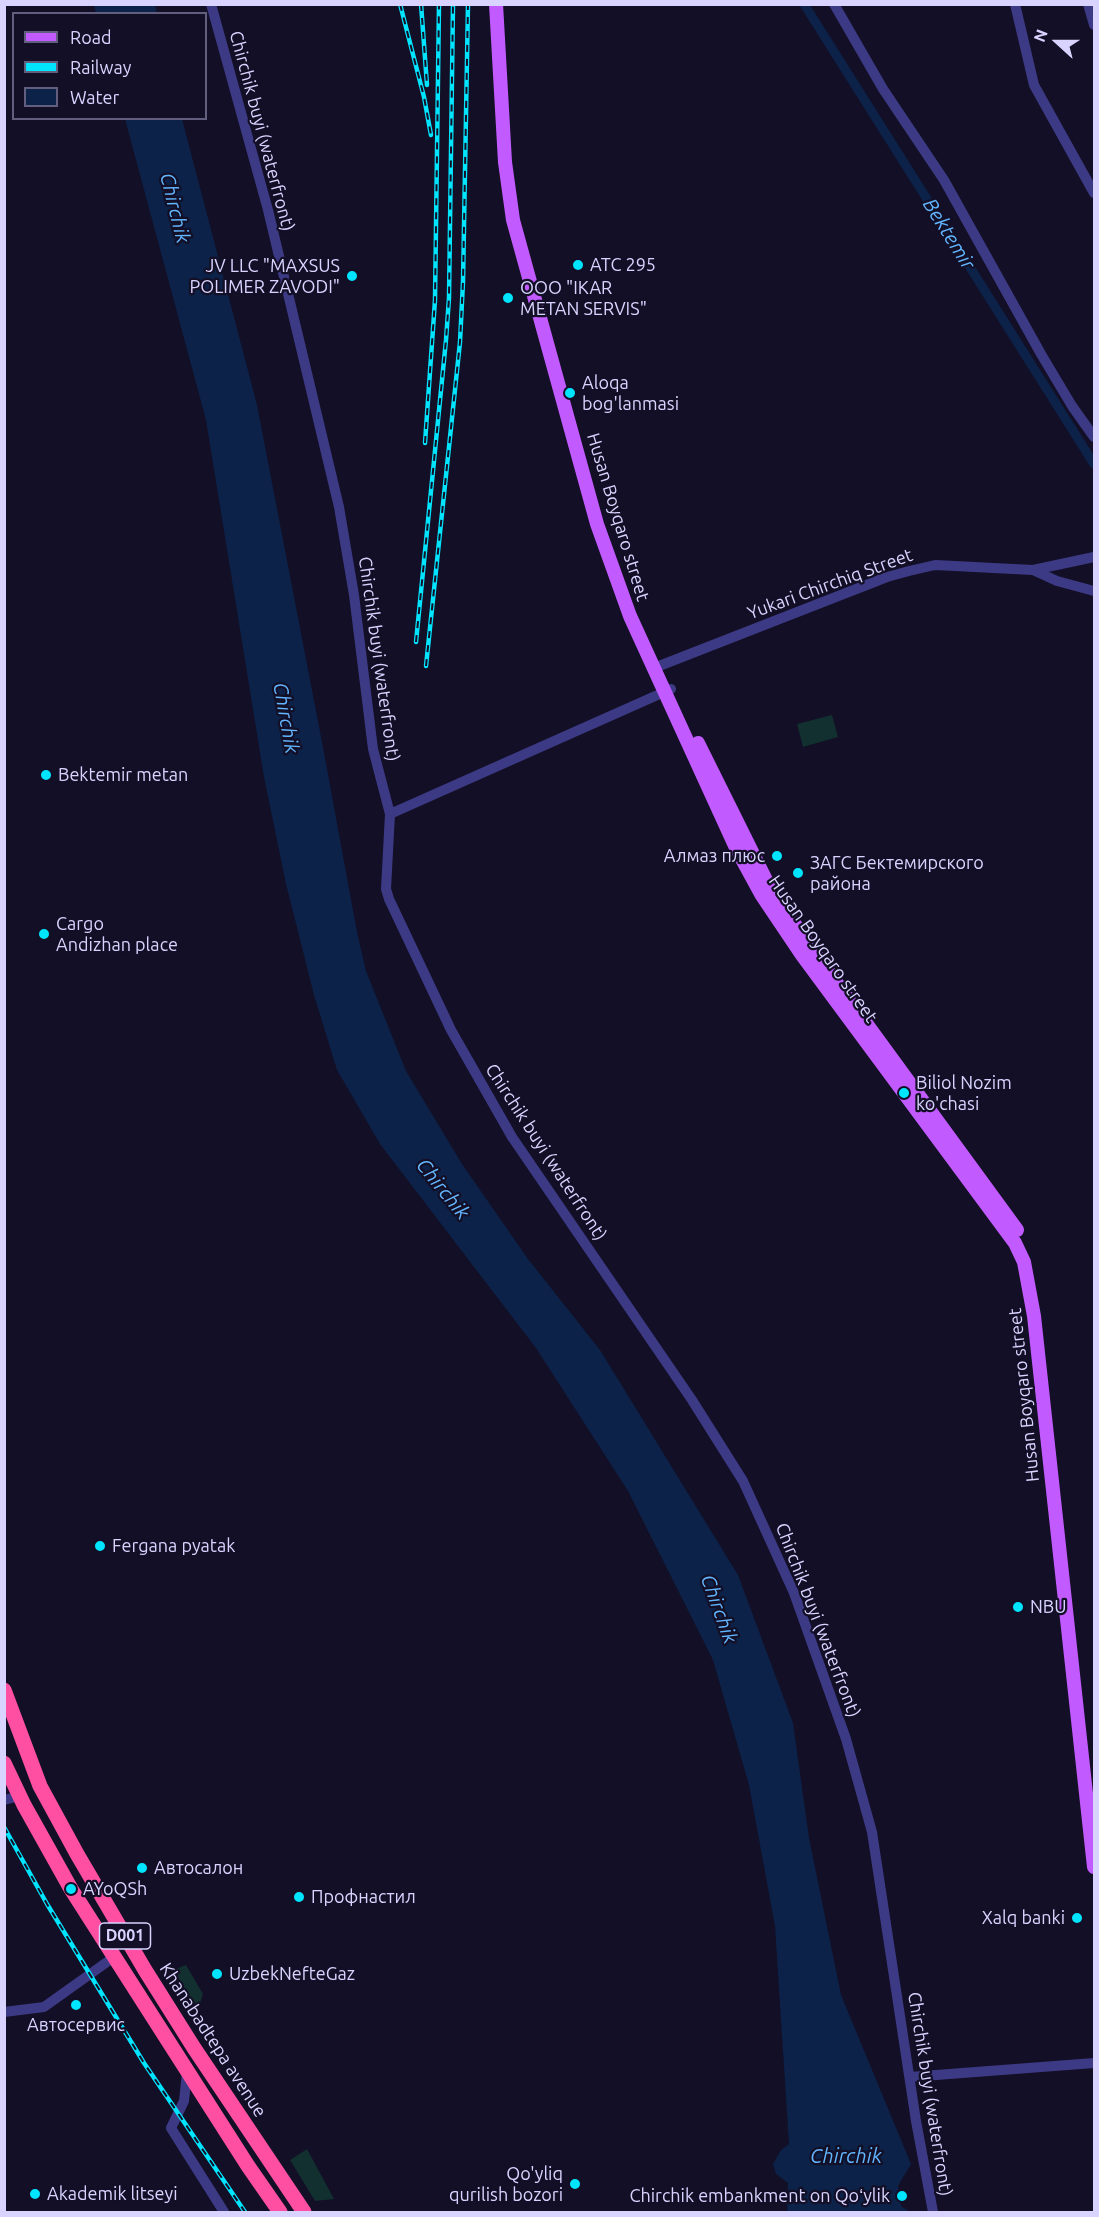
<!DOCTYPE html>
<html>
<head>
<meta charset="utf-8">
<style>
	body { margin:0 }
	#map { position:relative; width:1099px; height:2217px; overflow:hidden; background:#130f26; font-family:Ubuntu,sans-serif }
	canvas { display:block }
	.frame { position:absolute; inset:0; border:6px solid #d9d4ff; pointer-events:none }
	.legend { position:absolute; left:12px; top:12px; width:195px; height:108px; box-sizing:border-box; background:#130f26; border:2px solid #625e7d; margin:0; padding:8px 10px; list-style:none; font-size:18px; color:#d9d4ff }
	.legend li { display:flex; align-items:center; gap:12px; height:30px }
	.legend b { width:30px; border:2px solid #625e7d }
	.north { position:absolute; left:1027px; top:12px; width:60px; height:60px; -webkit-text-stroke:4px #130f26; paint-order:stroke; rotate:291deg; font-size:16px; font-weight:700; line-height:24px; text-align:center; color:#d9d4ff }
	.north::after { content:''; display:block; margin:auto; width:21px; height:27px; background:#d9d4ff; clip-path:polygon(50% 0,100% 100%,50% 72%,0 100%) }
</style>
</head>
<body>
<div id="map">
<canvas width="1099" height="2217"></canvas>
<div class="frame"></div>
<ul class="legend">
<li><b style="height:8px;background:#c25bff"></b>Road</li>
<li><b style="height:8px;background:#00e5ff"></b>Railway</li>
<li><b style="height:16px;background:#0c2248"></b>Water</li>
</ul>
<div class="north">N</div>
</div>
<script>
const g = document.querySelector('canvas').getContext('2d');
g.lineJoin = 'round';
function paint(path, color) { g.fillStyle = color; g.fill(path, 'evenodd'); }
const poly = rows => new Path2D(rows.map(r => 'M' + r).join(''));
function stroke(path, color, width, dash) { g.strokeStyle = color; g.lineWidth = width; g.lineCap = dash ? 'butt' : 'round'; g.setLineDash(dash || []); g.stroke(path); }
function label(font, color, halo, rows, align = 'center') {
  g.font = font + ' Ubuntu,sans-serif'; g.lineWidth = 4.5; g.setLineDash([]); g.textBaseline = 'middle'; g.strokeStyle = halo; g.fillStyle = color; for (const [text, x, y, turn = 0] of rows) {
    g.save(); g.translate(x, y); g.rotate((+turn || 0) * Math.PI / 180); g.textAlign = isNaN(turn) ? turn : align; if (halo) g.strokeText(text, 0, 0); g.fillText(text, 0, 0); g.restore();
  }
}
paint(poly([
	[832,715,838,737,803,747,797,724],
	[186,1965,203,1994,198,2009,173,1970],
	[307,2149,334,2199,315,2201,290,2160]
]), '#12302f');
paint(poly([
	[94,5,155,5,157,13,96,13],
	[125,119,182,119,257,405,322,742,357,932,366,971,406,1071,462,1164,528,1259,600,1350,738,1575,793,1723,809,1838,841,1995,911,2164,898,2186,901,2206,910,2212,787,2212,788,2183,776,2174,773,2164,781,2150,789,2144,775,1926,749,1785,713,1660,628,1491,536,1348,380,1144,337,1070,314,995,286,884,264,777,206,420]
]), '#0c2248');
stroke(poly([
	[804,4,1094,464]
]), '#0c2248', 9);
stroke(poly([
	[211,4,268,210,339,507,354,595,373,749,390,814,386,889,389,899,451,1030,512,1137,692,1400,743,1481,794,1593,846,1739,872,1832,916,2121,933,2212],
	[834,4,883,89,944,180,1041,354,1072,406,1094,437],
	[1015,4,1034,85,1094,193],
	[1088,4,1094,25],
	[1033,570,1057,581,1094,591],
	[654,668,887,577,909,571,935,565,1033,570,1094,557],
	[390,814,671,689],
	[4,1800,20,1796],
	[4,2012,44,2007,114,1957],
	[187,2072,184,2101,171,2128,224,2212],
	[910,2077,1094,2063]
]), '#3d3a85', 10);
stroke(poly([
	[496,4,505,162,513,220,597,524,630,616,737,850,761,894,802,955,1015,1243,1024,1262,1034,1316,1094,1867],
	[698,743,770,888,811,948,1017,1230]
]), '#c25bff', 14);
stroke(poly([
	[4,1690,40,1786,77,1854,145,1970,194,2048,304,2212],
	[4,1763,24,1805,71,1889,248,2166,280,2212]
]), '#ff4fa3', 15);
const rail = poly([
	[400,4,424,97,431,135],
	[421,4,427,85],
	[425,443,435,300,439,4],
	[416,642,446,340,449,298,453,4],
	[426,666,460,342,463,282,468,4],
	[4,1827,47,1904,144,2063,245,2212]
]);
stroke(rail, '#00e5ff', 4.5);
stroke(rail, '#130f26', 2, [7]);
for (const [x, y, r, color] of [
	[578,265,6,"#00e5ff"],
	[352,276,6,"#00e5ff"],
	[508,298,6,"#00e5ff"],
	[570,393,6,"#00e5ff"],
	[46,775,6,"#00e5ff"],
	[777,856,6,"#00e5ff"],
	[798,873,6,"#00e5ff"],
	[44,934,6,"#00e5ff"],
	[904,1093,6,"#00e5ff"],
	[100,1546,6,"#00e5ff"],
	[1018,1607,6,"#00e5ff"],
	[142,1868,6,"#00e5ff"],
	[71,1889,6,"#00e5ff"],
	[299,1897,6,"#00e5ff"],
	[1077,1918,6,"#00e5ff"],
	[217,1974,6,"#00e5ff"],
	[76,2005,6,"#00e5ff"],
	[575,2184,6,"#00e5ff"],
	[35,2194,6,"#00e5ff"],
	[902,2196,6,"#00e5ff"]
]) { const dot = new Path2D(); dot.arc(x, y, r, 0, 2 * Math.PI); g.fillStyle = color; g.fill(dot); stroke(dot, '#130f26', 2); }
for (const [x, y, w] of [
	[125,1936,51]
]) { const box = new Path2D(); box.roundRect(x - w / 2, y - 13, w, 26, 4.5); g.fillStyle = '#130f26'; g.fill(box); stroke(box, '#d9d4ff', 1.5); }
label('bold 16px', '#d9d4ff', null, [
	["D001",125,1936]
]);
label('18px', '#d9d4ff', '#130f26', [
	["Chirchik buyi (waterfront)",262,131,75],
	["Husan Boyqaro street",618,517,73],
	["Yukari Chirchiq Street",830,584,-20],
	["Chirchik buyi (waterfront)",379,659,82],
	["Husan Boyqaro street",823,949,55],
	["Chirchik buyi (waterfront)",546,1152,57],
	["Husan Boyqaro street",1024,1395,-96],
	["Chirchik buyi (waterfront)",818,1620,69],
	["Khanabadtepa avenue",213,2040,57],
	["Chirchik buyi (waterfront)",930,2094,81]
]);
label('18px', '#d9d4ff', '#130f26', [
	["ATC 295",590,265],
	["JV LLC \"MAXSUS",340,266,"right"],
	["POLIMER ZAVODI\"",340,287,"right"],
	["OOO \"IKAR",520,288],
	["METAN SERVIS\"",520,309],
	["Aloqa",582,383],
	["bog'lanmasi",582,404],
	["Bektemir metan",58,775],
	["Алмаз плюс",765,856,"right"],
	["ЗАГС Бектемирского",810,863],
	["района",810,884],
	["Cargo",56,924],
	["Andizhan place",56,945],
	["Biliol Nozim",916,1083],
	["ko'chasi",916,1104],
	["Fergana pyatak",112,1546],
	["NBU",1030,1607],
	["Автосалон",154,1868],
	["AYoQSh",83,1889],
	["Профнастил",311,1897],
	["Xalq banki",1065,1918,"right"],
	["UzbekNefteGaz",229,1974],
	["Автосервис",76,2025,"center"],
	["Qo'yliq",563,2174,"right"],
	["qurilish bozori",563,2195,"right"],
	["Akademik litseyi",47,2194],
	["Chirchik embankment on Qoʻylik",890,2196,"right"]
], 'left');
label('italic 20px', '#62b6ff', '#130f26', [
	["Chirchik",175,208,76],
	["Bektemir",949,234,58],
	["Chirchik",286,718,80],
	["Chirchik",443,1189,51],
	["Chirchik",719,1609,70],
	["Chirchik",846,2156]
]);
</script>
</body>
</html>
